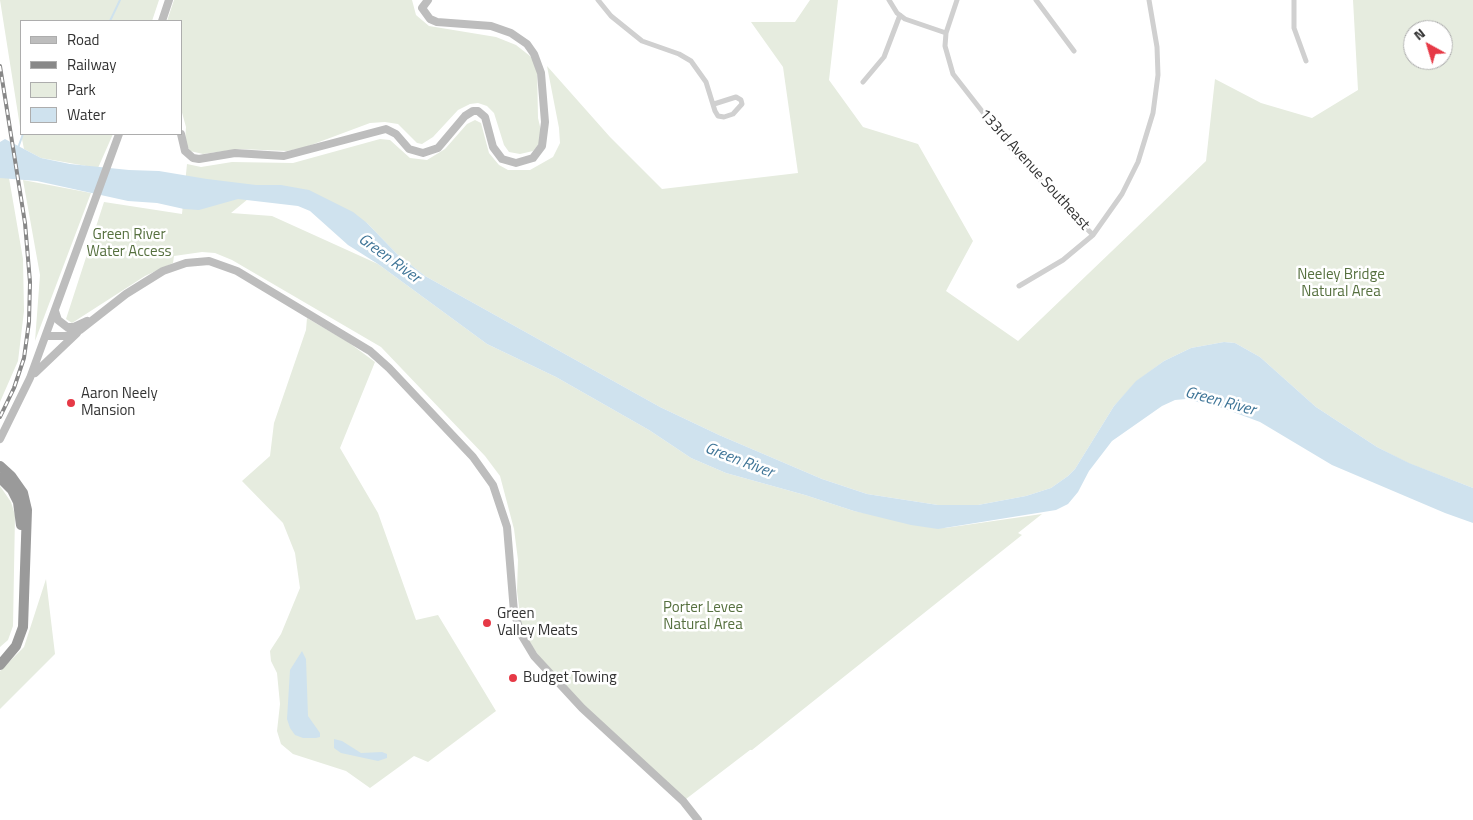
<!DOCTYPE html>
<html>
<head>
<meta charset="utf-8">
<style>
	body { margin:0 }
	#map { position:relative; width:1473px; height:820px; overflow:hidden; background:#fff; font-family:"Titillium Web",sans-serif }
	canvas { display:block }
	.legend { position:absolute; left:20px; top:20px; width:162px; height:115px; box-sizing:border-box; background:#fff; border:1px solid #adadad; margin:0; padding:6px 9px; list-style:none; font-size:15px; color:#333 }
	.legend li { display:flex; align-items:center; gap:10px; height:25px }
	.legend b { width:25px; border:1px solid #adadad }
	.north { position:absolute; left:1403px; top:20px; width:50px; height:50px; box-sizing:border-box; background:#fff; border:1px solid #adadad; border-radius:50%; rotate:321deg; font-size:14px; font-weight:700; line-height:20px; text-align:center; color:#333 }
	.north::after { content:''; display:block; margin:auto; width:18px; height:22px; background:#e63946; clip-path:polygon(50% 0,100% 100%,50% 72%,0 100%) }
</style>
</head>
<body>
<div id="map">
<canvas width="1473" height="820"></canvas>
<ul class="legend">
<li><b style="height:6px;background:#bdbdbd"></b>Road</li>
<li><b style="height:6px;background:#888"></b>Railway</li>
<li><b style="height:14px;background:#e6ecdf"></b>Park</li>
<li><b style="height:14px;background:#cfe2ee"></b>Water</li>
</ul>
<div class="north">N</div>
</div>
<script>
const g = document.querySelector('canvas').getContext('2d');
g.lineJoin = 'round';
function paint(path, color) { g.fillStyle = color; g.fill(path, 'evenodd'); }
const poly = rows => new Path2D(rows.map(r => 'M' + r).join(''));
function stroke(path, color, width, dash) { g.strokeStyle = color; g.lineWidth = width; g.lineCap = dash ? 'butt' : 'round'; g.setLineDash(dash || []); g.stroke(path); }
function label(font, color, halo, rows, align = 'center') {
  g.font = font + ' "Titillium Web",sans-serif'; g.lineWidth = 5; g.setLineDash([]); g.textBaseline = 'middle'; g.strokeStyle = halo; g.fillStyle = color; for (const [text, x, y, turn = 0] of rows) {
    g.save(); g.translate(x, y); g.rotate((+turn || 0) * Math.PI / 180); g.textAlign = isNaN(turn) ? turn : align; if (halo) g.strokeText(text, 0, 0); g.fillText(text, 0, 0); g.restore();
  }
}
paint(poly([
	[0,0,159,0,152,21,21,21,21,133],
	[174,0,412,0,416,15,429,26,496,37,516,45,530,56,537,67,538,118,543,139,533,151,520,154,509,152,504,145,494,113,487,106,478,103,470,104,458,110,433,137,422,144,417,143,398,124,385,122,370,123,303,148,287,151,239,149,203,154,190,151,185,142,186,127,181,109,181,21,167,21],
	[810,0,838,0,829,80,863,127,918,144,973,241,946,291,1018,341,1206,161,1215,79,1261,103,1312,118,1358,90,1353,0,1473,0,1473,488,1408,463,1377,447,1316,407,1260,357,1235,343,1224,342,1191,348,1164,361,1137,381,1114,406,1075,469,1068,476,1051,488,1026,496,978,505,938,505,867,494,822,479,719,435,660,407,425,276,397,254,367,223,265,185,231,213,272,216,378,264,487,344,556,377,649,430,691,458,726,473,805,495,854,511,945,528,1042,514,1018,533,1022,535,752,750,750,750,686,799,592,714,548,669,536,652,522,630,517,591,518,560,514,529,500,476,485,456,381,347,232,260,215,253,202,252,174,256,173,263,145,276,72,323,66,319,104,202,182,214,187,164,201,167,232,162,293,163,380,139,390,140,410,158,427,160,445,149,467,124,475,120,481,123,489,153,499,165,508,170,530,170,553,157,560,143,559,128,547,66,610,137,662,189,798,173,783,67,751,22,795,22],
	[1413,30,1443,30,1443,60,1413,60],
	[21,134,113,134,98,168,41,158,24,149],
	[0,178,9,178,23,259,24,311,18,361,0,402],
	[23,180,91,193,35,341,40,275],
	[307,318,348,342,375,362,340,448,378,513,416,620,438,615,496,711,428,762,414,756,370,788,346,771,293,754,281,744,277,731,280,704,277,673,271,661,270,651,281,634,300,588,295,553,283,523,242,481,270,456,274,423,306,330],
	[0,486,11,502,15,515,13,626,8,640,0,647],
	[46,579,55,654,0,709,0,671,24,647]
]), '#e6ecdf');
paint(poly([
	[5,139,41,158,70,164,129,170,159,171,207,179,256,185,281,185,309,190,353,212,367,223,397,254,425,276,660,407,719,435,822,479,867,494,938,505,978,505,1026,496,1051,488,1068,476,1075,469,1114,406,1136,381,1164,361,1191,348,1224,342,1235,343,1260,357,1316,407,1377,447,1409,463,1473,488,1473,523,1445,513,1332,465,1260,422,1225,409,1186,399,1175,400,1162,406,1112,441,1089,471,1078,492,1068,504,1056,510,938,529,911,525,854,511,805,495,726,473,691,458,649,430,556,377,487,344,378,264,348,245,310,211,298,206,238,199,199,210,184,209,157,203,128,201,37,181,0,178,0,142],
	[302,651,306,659,308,716,320,733,320,737,316,738,303,738,295,735,290,728,287,719,290,670],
	[334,739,342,741,361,753,382,752,387,754,387,758,378,761,341,753,334,748]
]), '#cfe2ee');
stroke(poly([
	[110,21,120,0],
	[18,148,23,134]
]), '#cfe2ee', 2);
stroke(poly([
	[598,0,611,16,642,41,679,54,691,61,706,82,715,111,718,116,724,117,733,114,742,104,741,100,736,97,714,104],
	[889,0,897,13,905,19,946,33],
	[957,0,946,33,945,46,953,74,1017,156,1093,235],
	[1036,0,1074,51],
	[1294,0,1294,28,1306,61],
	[863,82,884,57,900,15],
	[1019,286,1063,260,1093,235,1122,194,1138,162,1153,113,1158,75,1157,47,1149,0]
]), '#d0d0d0', 5);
stroke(poly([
	[162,21,169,0],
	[181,134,185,151,193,158,199,159,235,153,284,156,386,129,396,134,409,149,423,153,438,148,465,116,473,111,478,111,485,117,493,147,502,159,516,163,533,158,542,146,545,122,541,73,534,54,527,44,511,33,491,26,437,22,430,19,422,8,428,0],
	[55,311,58,320,67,327,74,327,87,321],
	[46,336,66,336,80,330,126,294,163,271,186,263,209,261,237,271,370,351,389,368,473,457,493,485,507,527,514,612,522,636,534,656,582,708,683,801,698,820],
	[35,373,77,333],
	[0,439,30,378,119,134]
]), '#bdbdbd', 8);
stroke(poly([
	[0,466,11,476,23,493,27,510,23,627,16,646,0,665],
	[0,478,12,490,18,502,21,525]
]), '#9a9a9a', 10);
const rail = poly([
	[0,66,25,223,30,282,29,322,24,358,14,388,0,417]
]);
stroke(rail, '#888', 4);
stroke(rail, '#fff', 2, [5.5]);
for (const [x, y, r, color] of [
	[71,403,5,"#e63946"],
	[487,623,5,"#e63946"],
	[513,678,5,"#e63946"]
]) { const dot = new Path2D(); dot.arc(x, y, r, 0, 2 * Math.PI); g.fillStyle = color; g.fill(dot); stroke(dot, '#fff', 2); }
label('15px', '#333', '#fff', [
	["133rd Avenue Southeast",1034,170,48]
]);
label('15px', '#56703f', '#fff', [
	["Green River",129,235],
	["Water Access",129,252],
	["Neeley Bridge",1341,275],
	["Natural Area",1341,292],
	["Porter Levee",703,608],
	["Natural Area",703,625]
]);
label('15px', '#333', '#fff', [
	["Aaron Neely",81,394],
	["Mansion",81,411],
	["Green",497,614],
	["Valley Meats",497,631],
	["Budget Towing",523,678]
], 'left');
label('italic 16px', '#3f7597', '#fff', [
	["Green River",389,259,36],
	["Green River",1220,402,15],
	["Green River",739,461,21]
]);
</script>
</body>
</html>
